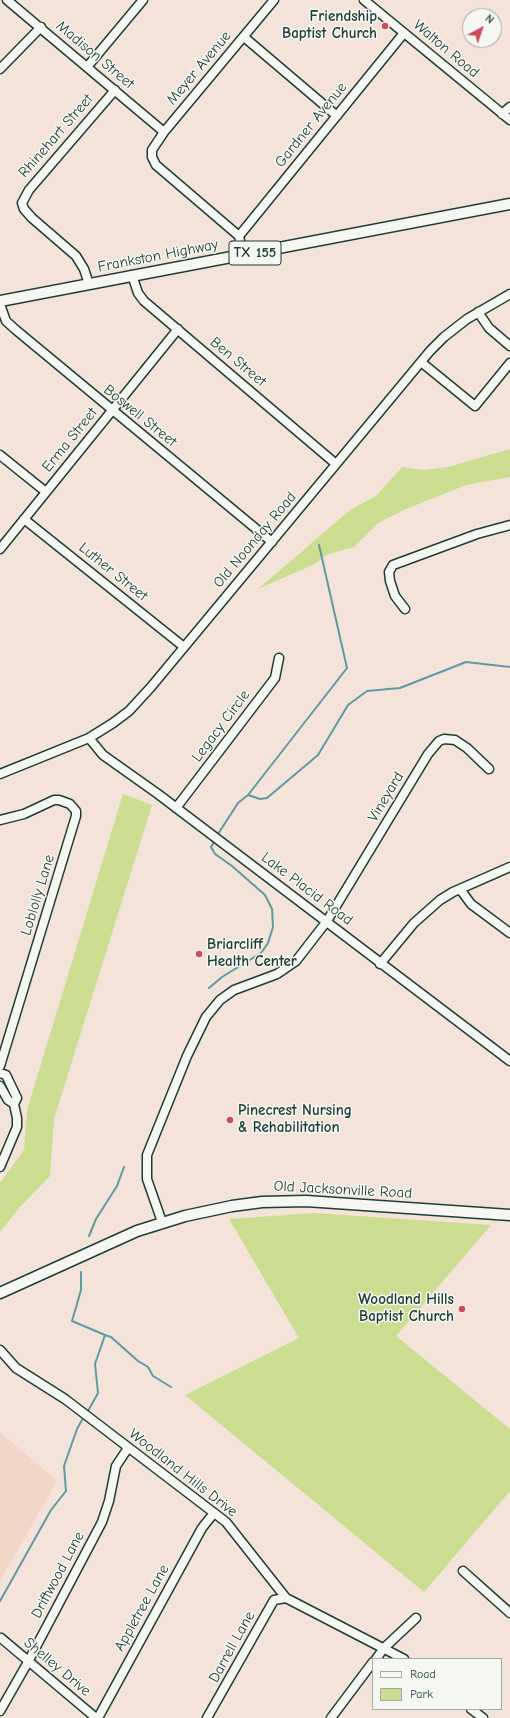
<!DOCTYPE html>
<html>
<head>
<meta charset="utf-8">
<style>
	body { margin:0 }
	#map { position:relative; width:510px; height:1718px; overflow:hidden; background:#f3e3d9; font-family:"Comic Neue",sans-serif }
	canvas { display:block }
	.legend { position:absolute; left:372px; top:1658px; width:130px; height:52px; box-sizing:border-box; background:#f6f6f2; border:1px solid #a0aca6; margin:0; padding:5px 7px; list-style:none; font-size:12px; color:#1f3d34 }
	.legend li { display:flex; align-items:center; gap:8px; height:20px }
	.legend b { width:20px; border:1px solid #a0aca6 }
	.north { position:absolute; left:462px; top:8px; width:40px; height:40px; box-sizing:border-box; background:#f6f6f2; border:1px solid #a0aca6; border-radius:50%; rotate:40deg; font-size:11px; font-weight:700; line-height:16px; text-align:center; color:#1f3d34 }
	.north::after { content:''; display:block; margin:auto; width:14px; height:18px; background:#d1495b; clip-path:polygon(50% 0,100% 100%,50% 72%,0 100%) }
</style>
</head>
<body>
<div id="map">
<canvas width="510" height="1718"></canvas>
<ul class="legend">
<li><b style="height:5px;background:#f6f6f2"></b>Road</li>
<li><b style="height:11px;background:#ccdd91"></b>Park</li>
</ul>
<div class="north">N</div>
</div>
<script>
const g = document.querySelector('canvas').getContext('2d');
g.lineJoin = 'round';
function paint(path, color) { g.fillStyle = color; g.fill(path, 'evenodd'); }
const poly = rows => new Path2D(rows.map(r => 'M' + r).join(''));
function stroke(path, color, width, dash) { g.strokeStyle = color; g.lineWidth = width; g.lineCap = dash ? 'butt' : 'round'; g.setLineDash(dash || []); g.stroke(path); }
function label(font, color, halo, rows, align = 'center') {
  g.font = font + ' "Comic Neue",sans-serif'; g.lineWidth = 3; g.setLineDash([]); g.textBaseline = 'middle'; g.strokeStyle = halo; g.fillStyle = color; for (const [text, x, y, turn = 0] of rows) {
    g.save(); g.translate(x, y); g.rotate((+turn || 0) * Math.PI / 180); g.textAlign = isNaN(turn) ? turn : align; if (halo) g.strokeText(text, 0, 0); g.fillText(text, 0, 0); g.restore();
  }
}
paint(poly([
	[0,1432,57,1481,0,1581]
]), '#f1d6c8');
paint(poly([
	[510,449,510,477,466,485,406,509,378,523,354,547,328,554,315,564,258,589,350,510,376,496,402,467,423,470,448,467],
	[123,794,152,805,54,1119,50,1176,19,1208,0,1232,0,1183,24,1150,27,1110],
	[314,1213,491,1225,396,1336,510,1429,510,1491,424,1592,185,1395,299,1338,229,1219]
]), '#ccdd91');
stroke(poly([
	[248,795,260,799,267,798,318,755,348,705,367,691,400,688,466,662,510,667],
	[218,834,238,803,248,795,347,668,319,545],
	[209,988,222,977,261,953,268,943,273,927,272,909,265,895,232,866,215,854,211,847,214,842],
	[89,1236,96,1219,117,1186,124,1167],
	[81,1272,81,1290,72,1321,105,1335,95,1364,98,1393,88,1411],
	[105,1335,111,1337,138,1361,148,1367,153,1376,171,1387],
	[0,1601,51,1510,66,1491,64,1466,77,1429,82,1420]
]), '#5f9aa1', 2);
const minor = poly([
	[7,0,164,132],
	[364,0,510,120],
	[244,37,337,116],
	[87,67,143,0],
	[0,69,41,27],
	[502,114,510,107],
	[239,236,156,165,152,157,152,150,164,132,274,0],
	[239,236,404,33],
	[239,236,243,255],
	[132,275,138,293,144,301,336,464],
	[89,284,84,269,76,256,32,218,24,209,22,203,29,190,115,90],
	[0,304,6,321,16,330,272,542],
	[478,312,489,328,510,346],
	[421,362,475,406,510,363],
	[0,455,46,492],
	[24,519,184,647],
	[0,549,178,329],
	[405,609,395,596,390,581,389,572,393,565,477,534,510,525],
	[89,738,103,755,158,794,510,1061],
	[0,774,89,738,113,723,129,711,151,687,430,351,444,337,467,319,510,294],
	[176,808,275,678,279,658],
	[0,820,24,814,54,800,59,800,70,804,76,811,76,816,0,1066],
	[460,889,471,904,510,933],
	[380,964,414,923,440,900,453,892,510,867],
	[0,1073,6,1075,17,1098,14,1104,8,1100,0,1086],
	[0,1167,17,1127,17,1118,14,1104],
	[162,1222,147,1179,147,1155,187,1056,206,1017,220,1000,234,990,277,974,296,961,327,921,428,754,439,741,444,739,455,740,467,748,489,769],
	[0,1350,16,1368,65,1399,226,1522,286,1598,404,1659],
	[463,1571,510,1613],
	[1,1638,96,1718],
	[376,1659,384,1648,416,1618],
	[471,1709,483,1718],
	[0,1711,28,1662,102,1522,109,1501,116,1466,128,1448],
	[98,1718,202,1528,214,1513],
	[207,1718,274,1600,286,1598],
	[331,1718,373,1662]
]);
const major = poly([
	[0,301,510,204],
	[0,1293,137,1231,185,1216,232,1206,262,1202,306,1201,510,1215]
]);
stroke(minor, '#1f3d34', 11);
stroke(major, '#1f3d34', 13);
stroke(minor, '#f6f6f2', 8);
stroke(major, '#f6f6f2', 10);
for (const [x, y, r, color] of [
	[385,26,4,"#d1495b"],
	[199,954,4,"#d1495b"],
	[230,1120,4,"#d1495b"],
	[462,1309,4,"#d1495b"]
]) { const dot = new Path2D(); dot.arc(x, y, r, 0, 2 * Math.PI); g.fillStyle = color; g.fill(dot); stroke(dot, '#f6f6f2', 1.5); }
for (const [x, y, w] of [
	[255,253,52]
]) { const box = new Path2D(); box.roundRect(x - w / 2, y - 12, w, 24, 3); g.fillStyle = '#f6f6f2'; g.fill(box); stroke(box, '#1f3d34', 1); }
label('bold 14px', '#1f3d34', null, [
	["TX 155",255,253]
]);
label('bold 15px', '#1f3d34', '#f6f6f2', [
	["Friendship",377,17],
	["Baptist Church",377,34],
	["Briarcliff",207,945,"left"],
	["Health Center",207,962,"left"],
	["Pinecrest Nursing",238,1111,"left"],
	["& Rehabilitation",238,1128,"left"],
	["Woodland Hills",454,1300],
	["Baptist Church",454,1317]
], 'right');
label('15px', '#1f3d34', '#f6f6f2', [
	["Walton Road",446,49,40],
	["Madison Street",95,55,40],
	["Meyer Avenue",199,68,-50],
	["Gardner Avenue",311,125,-51],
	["Rhinehart Street",56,136,-49],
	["Frankston Highway",158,256,-11],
	["Ben Street",238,362,40],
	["Boswell Street",140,416,39],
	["Erma Street",70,440,-51],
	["Old Noonday Road",255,540,-50],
	["Luther Street",113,572,39],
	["Legacy Circle",221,726,-53],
	["Vineyard",386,797,-59],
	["Lake Placid Road",307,889,37],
	["Loblolly Lane",38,895,-73],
	["Old Jacksonville Road",343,1190,3],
	["Woodland Hills Drive",183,1473,38],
	["Driftwood Lane",58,1575,-62],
	["Appletree Lane",142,1608,-61],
	["Darrell Lane",232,1647,-61],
	["Shelley Drive",57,1667,40]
]);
</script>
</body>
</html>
